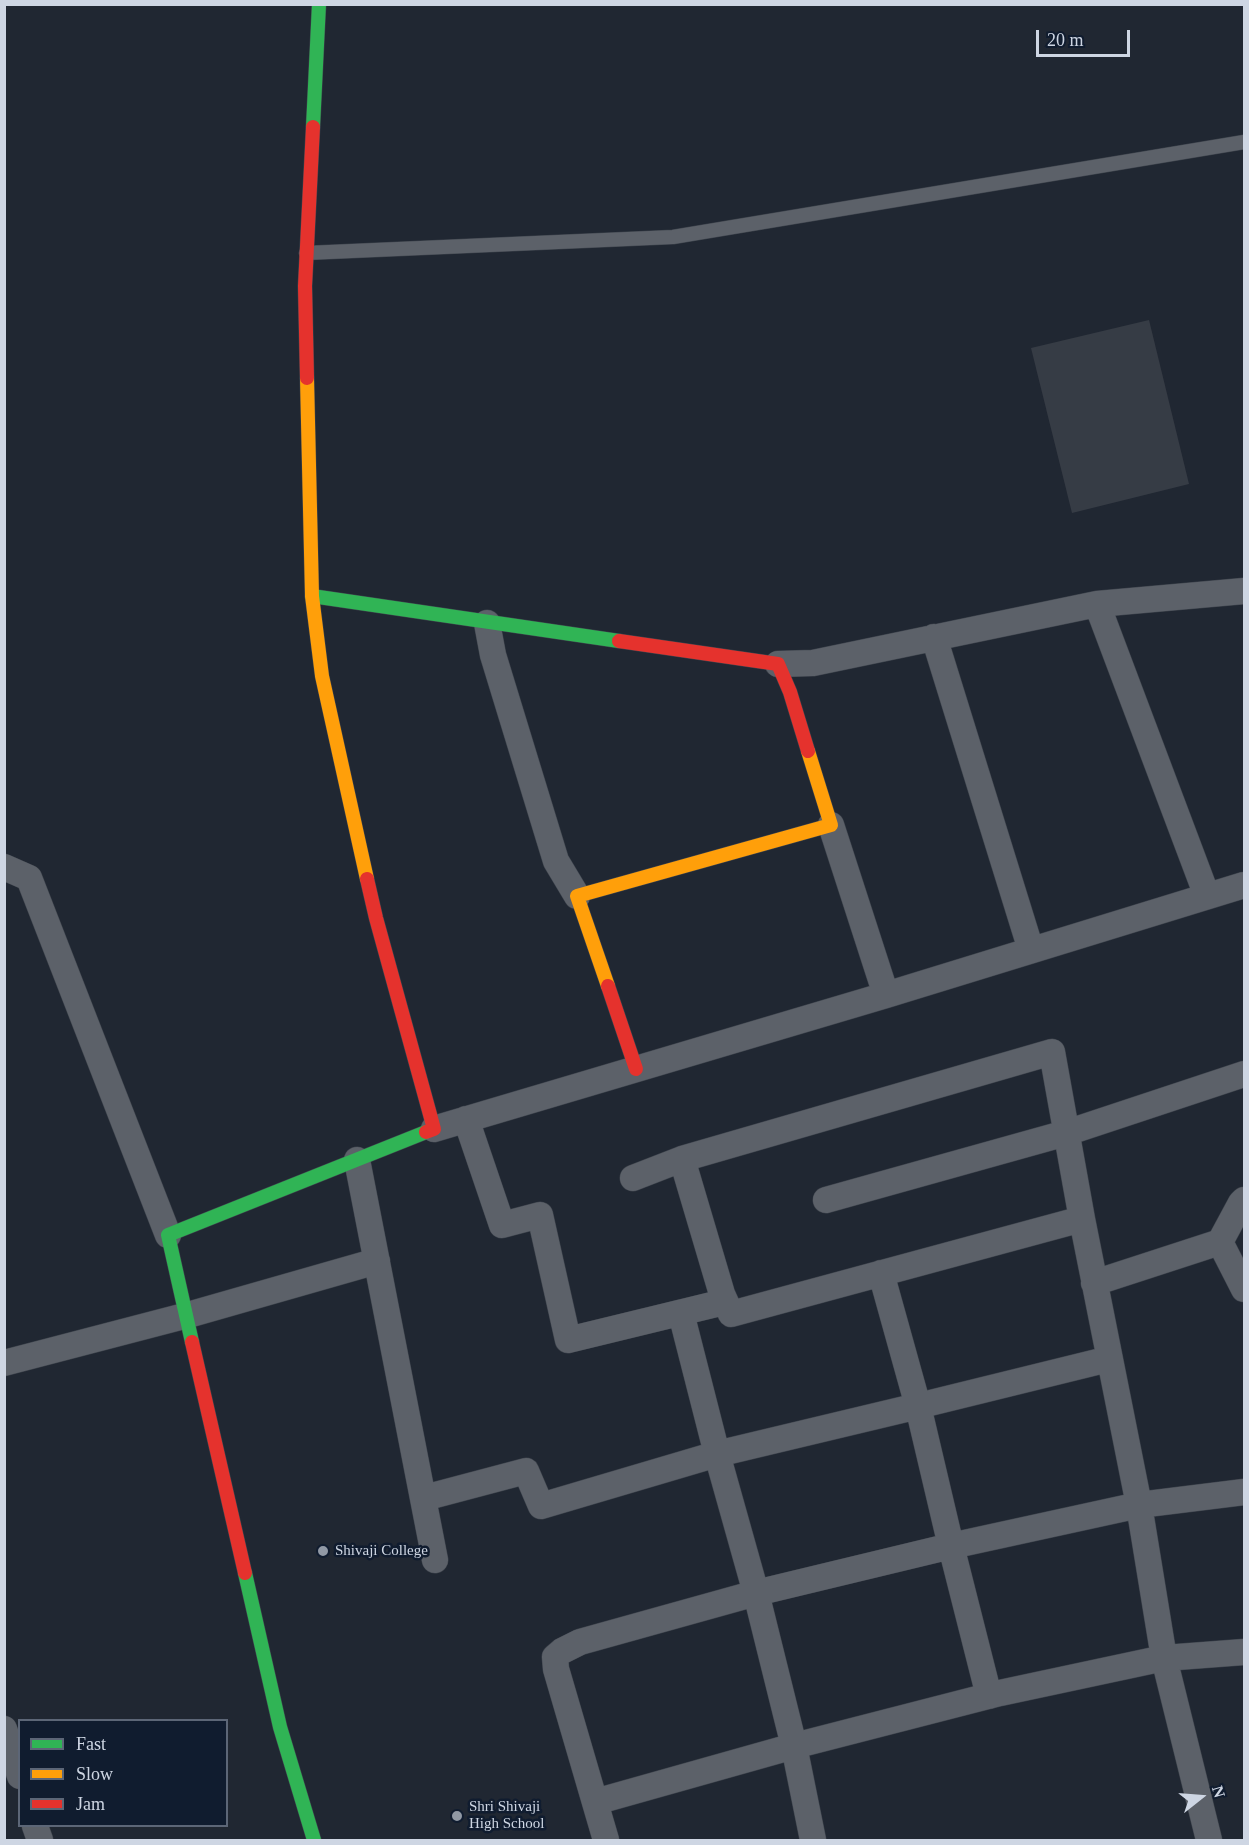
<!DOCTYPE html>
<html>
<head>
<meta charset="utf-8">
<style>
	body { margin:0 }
	#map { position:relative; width:1249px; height:1845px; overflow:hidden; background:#202732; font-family:Georgia,serif }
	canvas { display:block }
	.frame { position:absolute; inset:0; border:6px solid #ced6e3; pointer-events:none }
	.legend { position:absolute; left:18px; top:1719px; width:210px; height:108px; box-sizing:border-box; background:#101c2f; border:2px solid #5c6677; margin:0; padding:8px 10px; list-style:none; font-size:18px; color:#ced6e3 }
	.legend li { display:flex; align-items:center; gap:12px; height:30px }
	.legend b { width:30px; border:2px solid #5c6677 }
	.north { position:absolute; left:1171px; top:1767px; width:60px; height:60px; -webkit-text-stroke:4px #101c2f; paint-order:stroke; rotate:73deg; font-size:16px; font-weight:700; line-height:24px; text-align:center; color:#ced6e3 }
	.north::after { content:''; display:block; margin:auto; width:21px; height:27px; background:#ced6e3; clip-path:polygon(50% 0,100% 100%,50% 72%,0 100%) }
	.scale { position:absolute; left:1036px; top:30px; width:94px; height:27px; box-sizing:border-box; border:3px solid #ced6e3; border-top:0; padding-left:8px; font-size:18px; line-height:21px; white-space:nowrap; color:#ced6e3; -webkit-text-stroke:4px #101c2f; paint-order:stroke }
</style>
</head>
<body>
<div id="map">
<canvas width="1249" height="1845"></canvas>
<div class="frame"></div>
<ul class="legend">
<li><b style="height:8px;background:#30b455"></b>Fast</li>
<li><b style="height:8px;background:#ff9f0a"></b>Slow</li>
<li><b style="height:8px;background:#e5322d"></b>Jam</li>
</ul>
<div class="north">N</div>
<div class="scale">20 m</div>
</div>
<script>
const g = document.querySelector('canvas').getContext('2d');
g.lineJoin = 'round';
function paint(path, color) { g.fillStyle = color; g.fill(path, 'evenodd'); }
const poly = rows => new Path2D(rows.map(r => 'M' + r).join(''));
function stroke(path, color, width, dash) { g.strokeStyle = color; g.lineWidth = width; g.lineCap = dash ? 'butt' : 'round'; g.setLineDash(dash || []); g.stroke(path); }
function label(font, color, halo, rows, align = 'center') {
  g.font = font + ' Georgia,serif'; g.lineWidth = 5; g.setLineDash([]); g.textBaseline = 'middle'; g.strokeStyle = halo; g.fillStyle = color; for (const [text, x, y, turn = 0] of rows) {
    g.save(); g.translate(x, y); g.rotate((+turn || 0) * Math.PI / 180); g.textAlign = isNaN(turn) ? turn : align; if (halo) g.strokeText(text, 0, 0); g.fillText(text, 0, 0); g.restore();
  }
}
paint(poly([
	[1149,320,1189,484,1072,513,1031,348]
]), '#363c45');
const lane = poly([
	[306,253,673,237,1244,142]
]);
const street = poly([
	[1097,604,1207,896],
	[487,623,493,655,556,861,577,896],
	[934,637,1031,950],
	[778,664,813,663,1097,604,1244,591],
	[831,825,886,995],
	[4,867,29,878,168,1235],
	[466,1119,502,1225,540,1215,568,1340,716,1304,722,1294,682,1159,633,1178],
	[434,1129,886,995,1244,885],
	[682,1159,1052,1052,1082,1219,731,1314,722,1294],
	[357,1160,435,1560],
	[826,1200,1066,1133,1244,1074],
	[1082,1219,1139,1505,1164,1658,1209,1840],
	[1220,1242,1244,1289],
	[1094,1283,1220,1242,1241,1203,1244,1200],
	[4,1363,188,1315,377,1261],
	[424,1498,526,1471,541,1506,717,1454,681,1313],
	[989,1696,951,1546,1139,1505,1244,1492],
	[4,1729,20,1776],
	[595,1802,794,1746,1000,1693,1164,1658,1244,1652],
	[35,1826,40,1840],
	[606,1840,556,1669,555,1657,562,1651,580,1642,756,1593,717,1454,918,1406,881,1273],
	[813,1840,794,1746,756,1593,951,1546,918,1406,1109,1359]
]);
const fast = poly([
	[313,127,319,4],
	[312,596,619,641],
	[192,1342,168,1235,426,1132],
	[245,1573,280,1727,314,1840]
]);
const slow = poly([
	[307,378,312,596,322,676,367,879],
	[608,986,577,896,831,825,808,751]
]);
const jam = poly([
	[307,378,305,286,313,127],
	[619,641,778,664,790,692,808,751],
	[367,879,376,918,434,1129,426,1132],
	[608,986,636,1069],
	[192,1342,245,1573]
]);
stroke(lane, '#3e444d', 15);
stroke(street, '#3e444d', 27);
stroke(fast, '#3e444d', 15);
stroke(slow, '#3e444d', 15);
stroke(jam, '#3e444d', 15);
stroke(lane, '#5c6169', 14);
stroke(street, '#5c6169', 26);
stroke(fast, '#30b455', 14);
stroke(slow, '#ff9f0a', 14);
stroke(jam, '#e5322d', 14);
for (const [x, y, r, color] of [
	[323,1551,6,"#9199a5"],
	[457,1816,6,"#9199a5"]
]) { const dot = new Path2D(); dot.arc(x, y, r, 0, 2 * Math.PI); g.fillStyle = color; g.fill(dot); stroke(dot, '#101c2f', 2); }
label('15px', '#ced6e3', '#101c2f', [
	["Shivaji College",335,1551],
	["Shri Shivaji",469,1807],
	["High School",469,1824]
], 'left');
</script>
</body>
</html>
